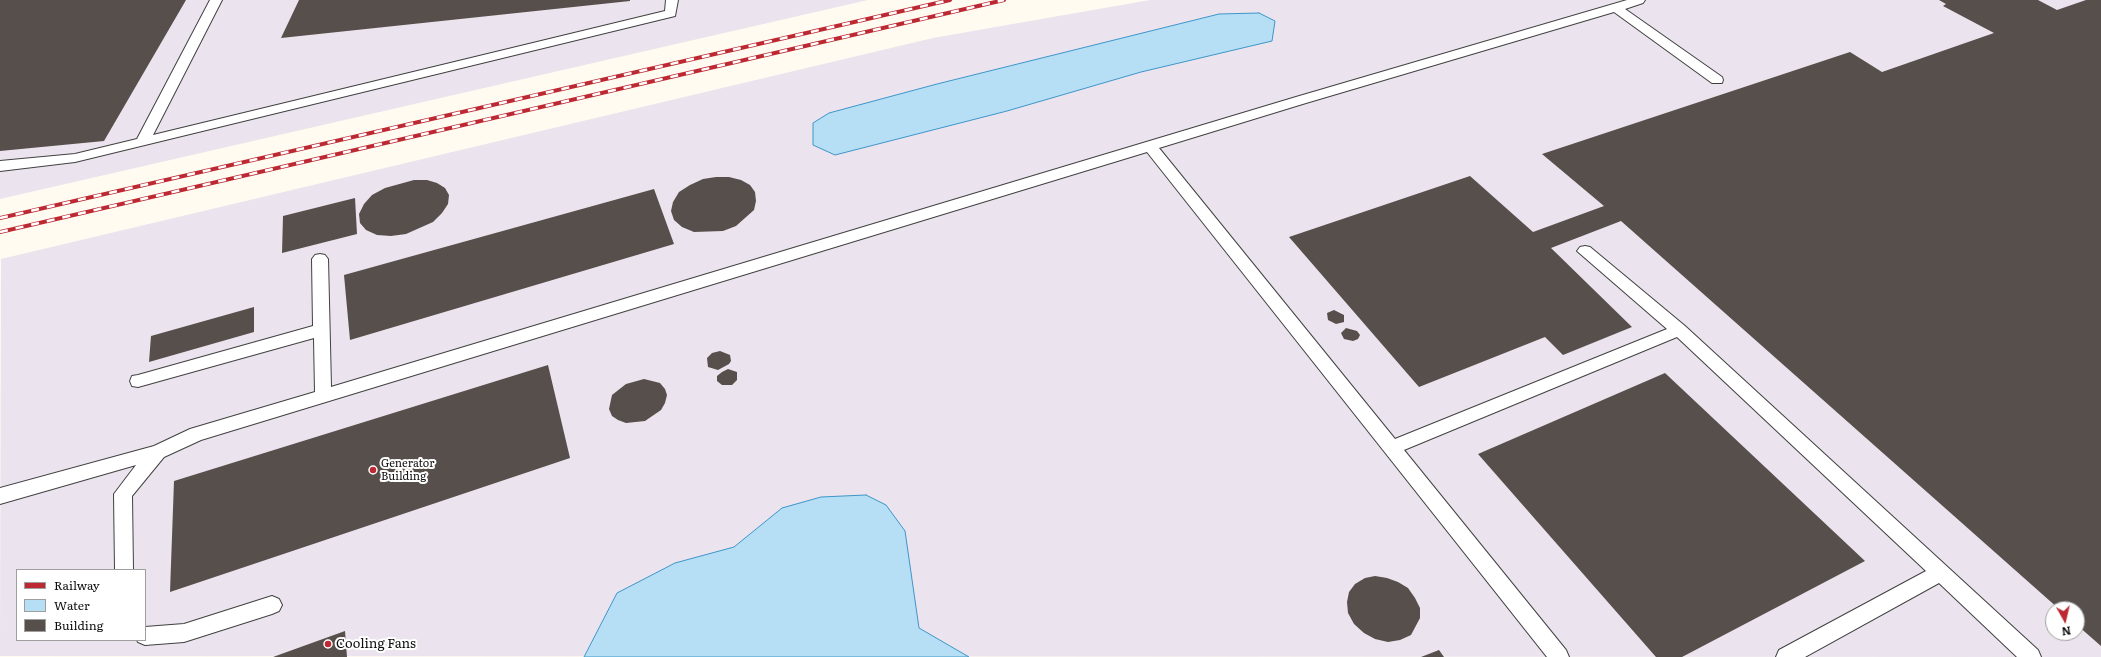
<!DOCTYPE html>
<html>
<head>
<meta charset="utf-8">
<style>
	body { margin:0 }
	#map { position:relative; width:2101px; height:657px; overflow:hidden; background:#fffbf0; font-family:Literata,serif }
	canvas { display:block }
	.legend { position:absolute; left:16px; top:569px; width:130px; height:72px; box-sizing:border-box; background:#fff; border:1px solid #9f9f9f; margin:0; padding:5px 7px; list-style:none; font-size:12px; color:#0e0e0e }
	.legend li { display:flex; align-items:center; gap:8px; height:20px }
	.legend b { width:20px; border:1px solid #9f9f9f }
	.north { position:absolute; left:2045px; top:601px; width:40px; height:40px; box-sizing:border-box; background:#fff; border:1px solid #9f9f9f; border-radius:50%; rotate:172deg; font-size:11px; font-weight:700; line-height:16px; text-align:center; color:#0e0e0e }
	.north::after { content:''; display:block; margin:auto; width:14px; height:18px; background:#bc2933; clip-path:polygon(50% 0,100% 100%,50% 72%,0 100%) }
</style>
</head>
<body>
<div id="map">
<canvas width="2101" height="657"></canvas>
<ul class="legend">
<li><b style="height:5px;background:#bc2933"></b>Railway</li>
<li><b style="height:11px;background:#b6dff5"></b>Water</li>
<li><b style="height:11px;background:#574f4b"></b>Building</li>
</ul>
<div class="north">N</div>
</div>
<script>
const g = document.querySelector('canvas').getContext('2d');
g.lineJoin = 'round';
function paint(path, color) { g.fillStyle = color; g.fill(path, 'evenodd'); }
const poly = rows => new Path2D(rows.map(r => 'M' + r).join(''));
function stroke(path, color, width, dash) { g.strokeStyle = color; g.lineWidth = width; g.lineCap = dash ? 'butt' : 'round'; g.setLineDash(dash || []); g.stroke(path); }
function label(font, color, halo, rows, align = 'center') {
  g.font = font + ' Literata,serif'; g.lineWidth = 4; g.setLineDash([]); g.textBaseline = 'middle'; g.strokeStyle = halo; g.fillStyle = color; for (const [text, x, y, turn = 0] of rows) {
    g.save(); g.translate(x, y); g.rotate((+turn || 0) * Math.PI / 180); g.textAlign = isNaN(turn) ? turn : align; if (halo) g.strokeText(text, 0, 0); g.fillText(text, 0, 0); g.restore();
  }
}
paint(poly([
	[0,0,868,0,0,199],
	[1150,0,2101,0,2101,657,0,656,1,259,933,38],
	[17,570,145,570,145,640,17,640],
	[2053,609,2077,609,2077,633,2053,633]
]), '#ebe3ed');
const water = poly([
	[1259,13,1275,21,1272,41,1141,72,1007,111,835,155,813,145,813,123,829,113,937,84,1219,14,1259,13],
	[866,495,886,505,905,531,919,628,969,657,584,657,617,593,675,563,734,547,782,508,821,497,866,495]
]);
paint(water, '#b6dff5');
stroke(water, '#3e96ca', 1);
paint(poly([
	[0,0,186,0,104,141,0,151],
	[299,0,630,0,630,1,281,38],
	[1939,0,2038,0,2057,10,2086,0,2101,0,2101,646,2077,625,2077,609,2059,609,1621,221,1551,248,1632,327,1563,355,1545,337,1419,387,1289,237,1470,176,1533,232,1604,206,1542,154,1850,52,1882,72,1994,33,1943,6,1946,4],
	[716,177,729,177,741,180,750,185,755,192,756,201,754,210,736,226,723,231,694,232,682,227,674,220,671,211,673,202,679,192,690,185,703,179],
	[414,180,427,180,437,183,445,188,449,195,448,204,442,213,433,222,406,234,391,236,377,235,366,230,360,223,359,214,364,204,372,195,385,188],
	[654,189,674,244,350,340,344,275],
	[355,198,357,234,282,253,283,216],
	[254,307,254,332,149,362,151,336],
	[1334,310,1344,315,1344,322,1336,324,1328,320,1327,313],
	[1346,328,1357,331,1360,335,1358,339,1353,341,1344,339,1341,333],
	[720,351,730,355,731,361,729,364,718,370,708,367,707,358,712,353],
	[548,365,570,458,170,592,174,481],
	[728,369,737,372,737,380,732,385,722,385,717,381,717,376,722,372],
	[1665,373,1865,561,1682,657,1656,657,1478,454],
	[644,379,660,383,665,389,667,395,665,403,661,410,645,421,626,423,618,420,612,416,609,409,612,395,626,384],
	[1375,576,1387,578,1398,582,1408,588,1415,598,1420,608,1420,618,1411,635,1400,640,1388,642,1375,639,1364,633,1354,624,1348,613,1347,602,1349,592,1355,584,1365,578],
	[345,631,347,657,273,657],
	[1439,650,1444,657,1421,657]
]), '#574f4b');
const service = poly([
	[210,0,222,0,153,135,665,11,666,0,678,0,675,16,75,162,0,171,0,161,75,154,137,139,210,0],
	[1627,0,1645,0,1643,3,1625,9,1722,77,1723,80,1722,83,1712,83,1614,12,1306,103,1159,148,1395,439,1667,329,1577,251,1580,247,1585,246,1590,247,1685,326,2038,650,2041,657,2017,657,1939,583,1805,657,1776,657,1779,650,1926,571,1677,337,1404,450,1566,650,1569,657,1547,657,1147,152,201,440,164,457,132,496,133,570,115,570,114,494,136,465,0,504,0,488,154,446,190,429,315,392,314,338,138,387,132,386,130,381,132,376,138,375,313,326,312,259,315,255,320,254,325,255,328,259,331,387,1296,97,1627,0],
	[272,596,279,599,282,605,279,611,272,614,184,642,145,645,138,642,137,640,145,640,145,627,184,624,272,596]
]);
stroke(service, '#414141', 2);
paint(service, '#fff');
const rail = poly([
	[0,218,950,0],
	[0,232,1004,0]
]);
stroke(rail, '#bc2933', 4);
stroke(rail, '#fff', 2.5, [8]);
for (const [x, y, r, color] of [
	[373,470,4,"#bc2933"],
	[328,644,4,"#bc2933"]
]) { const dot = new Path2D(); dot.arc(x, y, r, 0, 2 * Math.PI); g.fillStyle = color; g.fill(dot); stroke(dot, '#fff', 1.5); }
label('11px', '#0e0e0e', '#fff', [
	["Generator",381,464],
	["Building",381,477]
], 'left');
label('13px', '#0e0e0e', '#fff', [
	["Cooling Fans",336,644]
], 'left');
</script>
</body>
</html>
